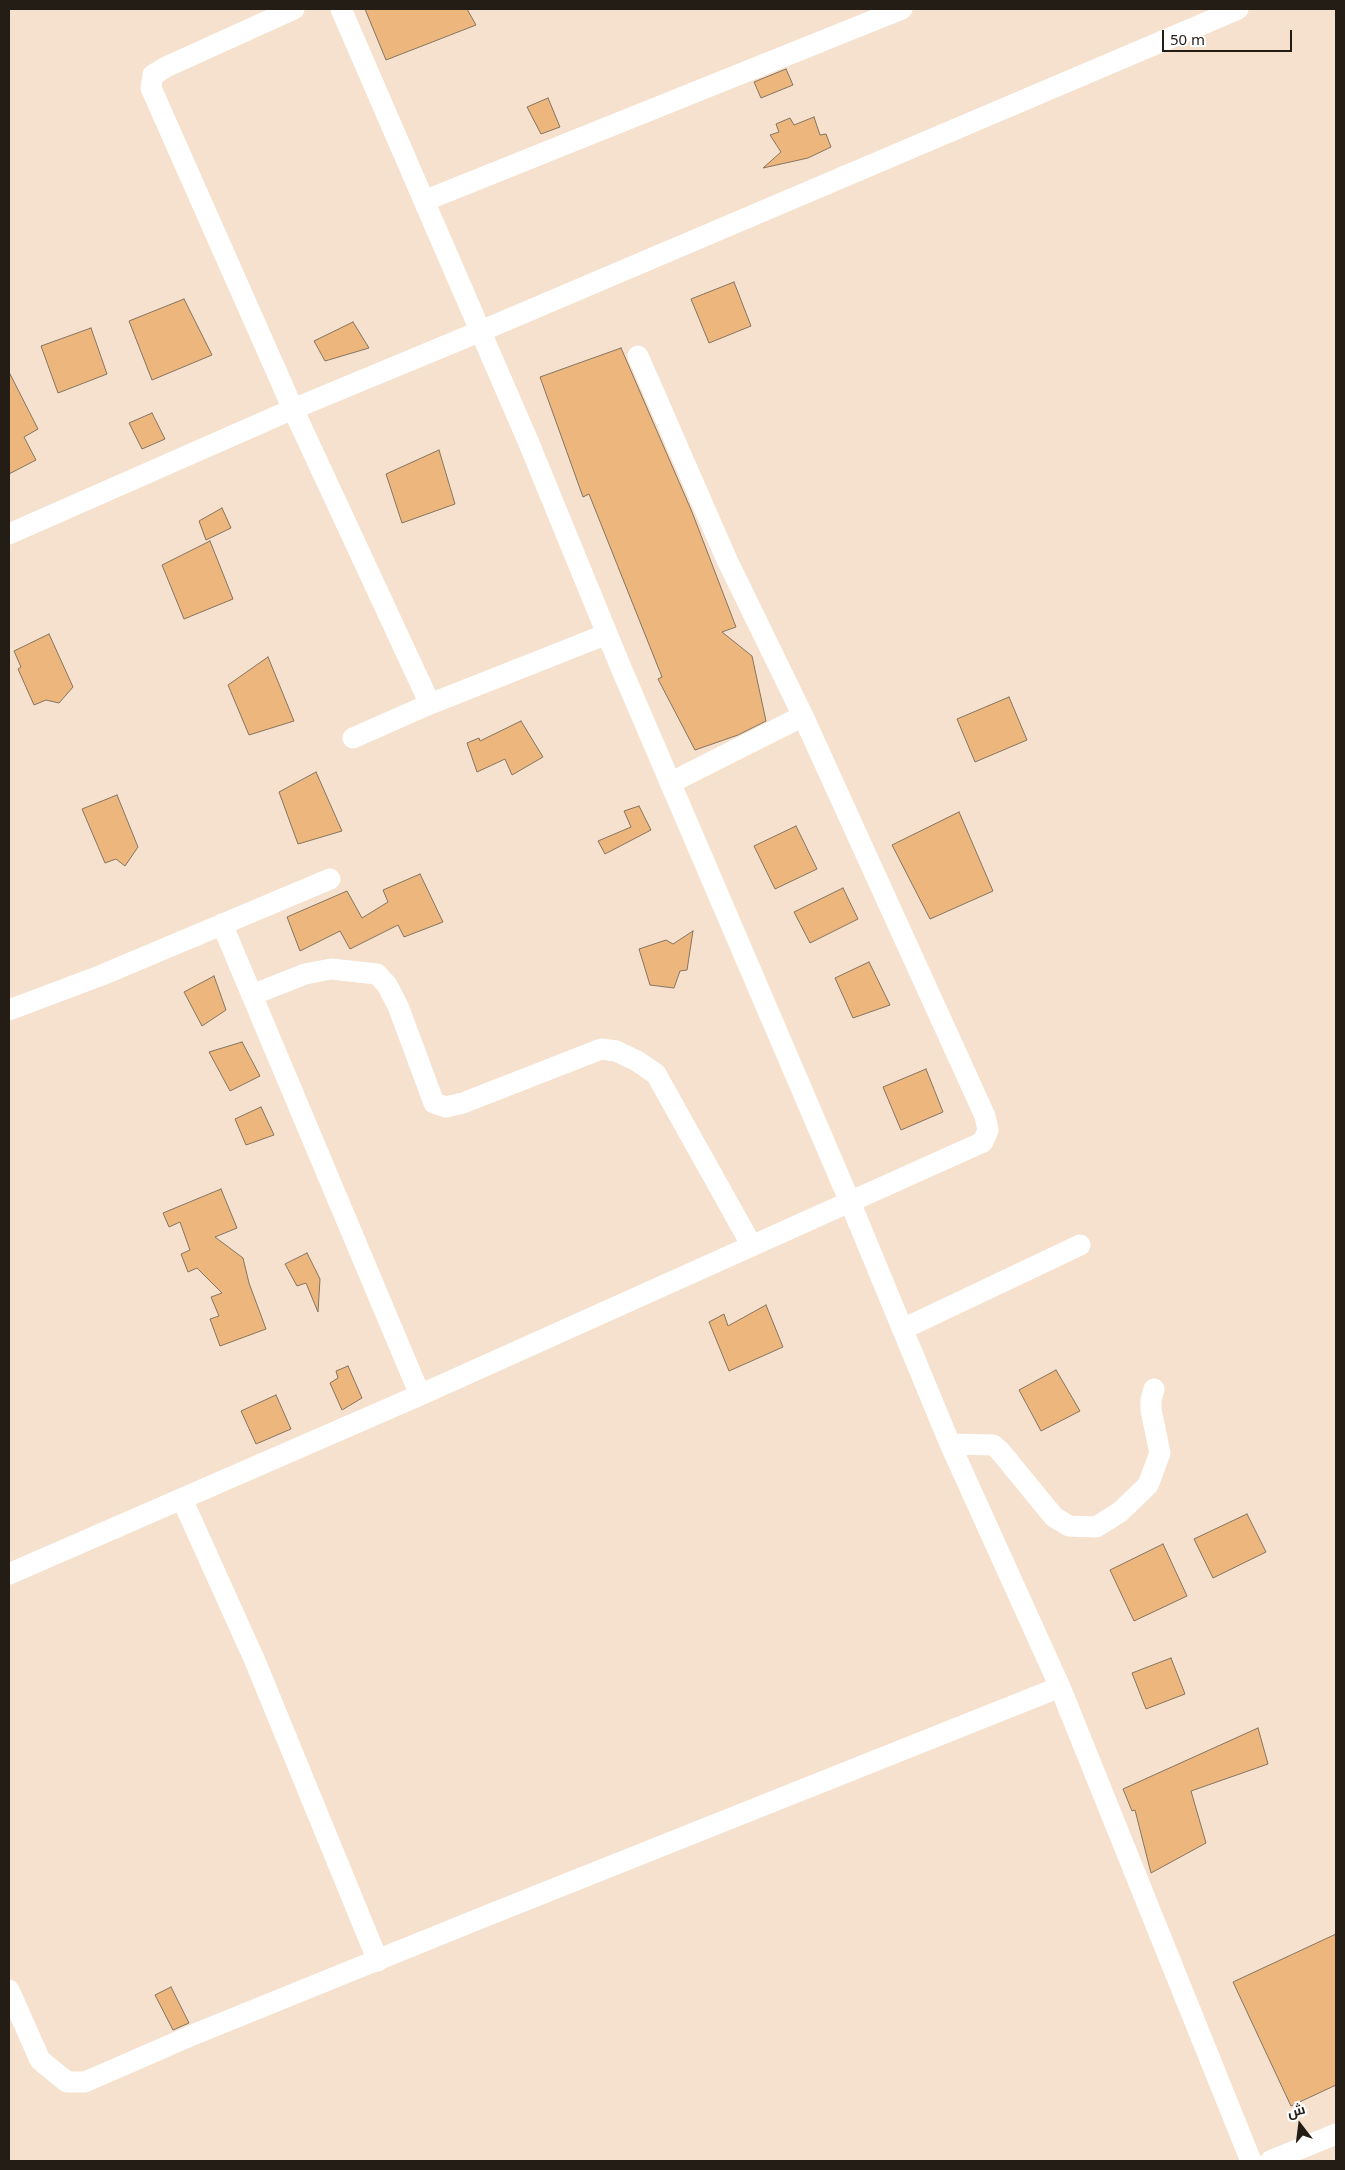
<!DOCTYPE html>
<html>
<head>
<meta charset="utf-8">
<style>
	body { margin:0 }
	#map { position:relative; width:1345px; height:2170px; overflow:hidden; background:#f5e1cd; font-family:"Noto Sans",Cairo,sans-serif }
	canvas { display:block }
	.frame { position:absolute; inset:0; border:10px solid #241d16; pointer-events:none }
	.north { position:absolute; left:1275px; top:2100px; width:50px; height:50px; -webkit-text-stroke:4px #fff; paint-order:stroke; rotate:345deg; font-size:14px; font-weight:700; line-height:20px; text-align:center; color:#241d16 }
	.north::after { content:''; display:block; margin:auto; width:18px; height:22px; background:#241d16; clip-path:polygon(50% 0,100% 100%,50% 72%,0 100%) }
	.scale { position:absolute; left:1162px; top:30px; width:130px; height:22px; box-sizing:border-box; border:2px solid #241d16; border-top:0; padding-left:6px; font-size:15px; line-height:18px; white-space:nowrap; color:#241d16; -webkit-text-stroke:4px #fff; paint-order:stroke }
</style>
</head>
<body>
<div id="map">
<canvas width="1345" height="2170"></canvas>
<div class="frame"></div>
<div class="north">ش</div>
<div class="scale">50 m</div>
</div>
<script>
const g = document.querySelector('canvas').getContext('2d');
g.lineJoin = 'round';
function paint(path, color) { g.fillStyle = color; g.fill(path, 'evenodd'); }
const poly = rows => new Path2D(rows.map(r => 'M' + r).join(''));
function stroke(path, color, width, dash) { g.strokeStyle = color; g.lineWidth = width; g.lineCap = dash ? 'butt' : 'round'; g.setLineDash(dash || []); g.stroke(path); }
const building = poly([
	[365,9,467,9,476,25,386,60,365,9],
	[786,69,793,85,761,98,754,82,786,69],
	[548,98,560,127,541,134,527,107,548,98],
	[814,117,820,135,826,134,831,147,808,158,763,168,781,152,770,135,779,132,776,124,790,118,794,125,814,117],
	[734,282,751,326,709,343,691,299,734,282],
	[184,299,212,355,152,380,129,321,184,299],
	[353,322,369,348,325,361,314,341,353,322],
	[91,328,107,374,58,393,41,346,91,328],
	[621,348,692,512,736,627,722,632,752,656,766,721,738,735,695,750,658,679,662,677,589,494,583,497,540,377,621,348],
	[9,372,38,429,24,437,36,460,9,474,9,372],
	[152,413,165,439,142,449,129,423,152,413],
	[439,450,455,504,402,523,386,474,439,450],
	[222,508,231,528,206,540,199,521,222,508],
	[210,541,233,599,184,619,162,565,210,541],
	[49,634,73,687,59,703,46,700,34,705,18,669,21,667,14,651,49,634],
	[268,657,294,721,249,735,228,685,268,657],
	[1009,697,1027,740,975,762,957,719,1009,697],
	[521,721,543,757,512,775,505,759,477,772,467,743,479,738,480,741,521,721],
	[316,772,342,831,298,844,279,792,316,772],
	[117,795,138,847,125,866,116,859,105,863,82,809,117,795],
	[639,806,651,830,605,854,598,841,631,827,624,811,639,806],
	[959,812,993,891,930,919,892,845,959,812],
	[796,826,817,869,775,889,754,846,796,826],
	[420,874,443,922,404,937,398,925,350,949,340,931,300,951,287,917,347,891,362,918,388,902,383,890,420,874],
	[843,888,858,919,810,943,794,912,843,888],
	[693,931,687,970,680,971,674,988,650,985,639,949,666,940,673,944,693,931],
	[869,962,890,1005,853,1018,835,978,869,962],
	[214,976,226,1010,202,1026,184,992,214,976],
	[242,1042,260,1076,230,1091,209,1052,242,1042],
	[926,1069,943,1112,901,1130,883,1087,926,1069],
	[261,1107,274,1135,246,1145,235,1119,261,1107],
	[221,1189,237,1228,215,1237,243,1258,249,1283,266,1329,220,1346,210,1319,219,1316,211,1297,222,1293,197,1268,188,1272,181,1254,190,1250,180,1222,169,1227,163,1213,221,1189],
	[307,1253,320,1279,318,1312,306,1283,297,1286,285,1264,307,1253],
	[766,1305,783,1347,729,1371,709,1322,724,1314,728,1326,766,1305],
	[348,1366,362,1398,342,1410,330,1383,338,1378,336,1371,348,1366],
	[1056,1370,1080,1411,1041,1431,1019,1390,1056,1370],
	[276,1395,291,1429,256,1444,241,1411,276,1395],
	[1247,1514,1266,1552,1213,1578,1194,1539,1247,1514],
	[1163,1544,1187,1596,1134,1621,1110,1570,1163,1544],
	[1171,1658,1185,1694,1146,1709,1132,1673,1171,1658],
	[1258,1728,1268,1764,1191,1791,1206,1843,1151,1873,1135,1810,1132,1811,1123,1789,1258,1728],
	[1336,1934,1336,2085,1291,2106,1233,1982,1336,1934],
	[171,1987,189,2023,173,2030,155,1995,171,1987]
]);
paint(building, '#ecb67c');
stroke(building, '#857462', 1);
stroke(poly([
	[294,9,166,67,153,75,151,88,293,409,430,704],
	[341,9,528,441,619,663,850,1202,950,1444,1060,1687,1251,2161],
	[424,201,902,9],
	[9,534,293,409,481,331,1238,9],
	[353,738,430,704,607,634],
	[670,783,803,716],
	[222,924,420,1395],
	[252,995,305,974,331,969,377,974,387,985,398,1006,434,1103,446,1107,463,1103,601,1049,616,1051,637,1061,656,1074,752,1246],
	[9,1010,102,975,330,879],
	[903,1329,1080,1245],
	[950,1444,993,1445,1000,1451,1054,1517,1069,1526,1096,1527,1120,1512,1148,1485,1160,1453,1151,1410,1151,1400,1154,1389],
	[182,1499,255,1661,378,1961],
	[9,1574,420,1395,983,1142,988,1130,985,1116,803,716,727,560,638,356],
	[9,1990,40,2060,67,2082,85,2082,195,2034,486,1916,1060,1687],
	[1270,2161,1336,2134]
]), '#fff', 21);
</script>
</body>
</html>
